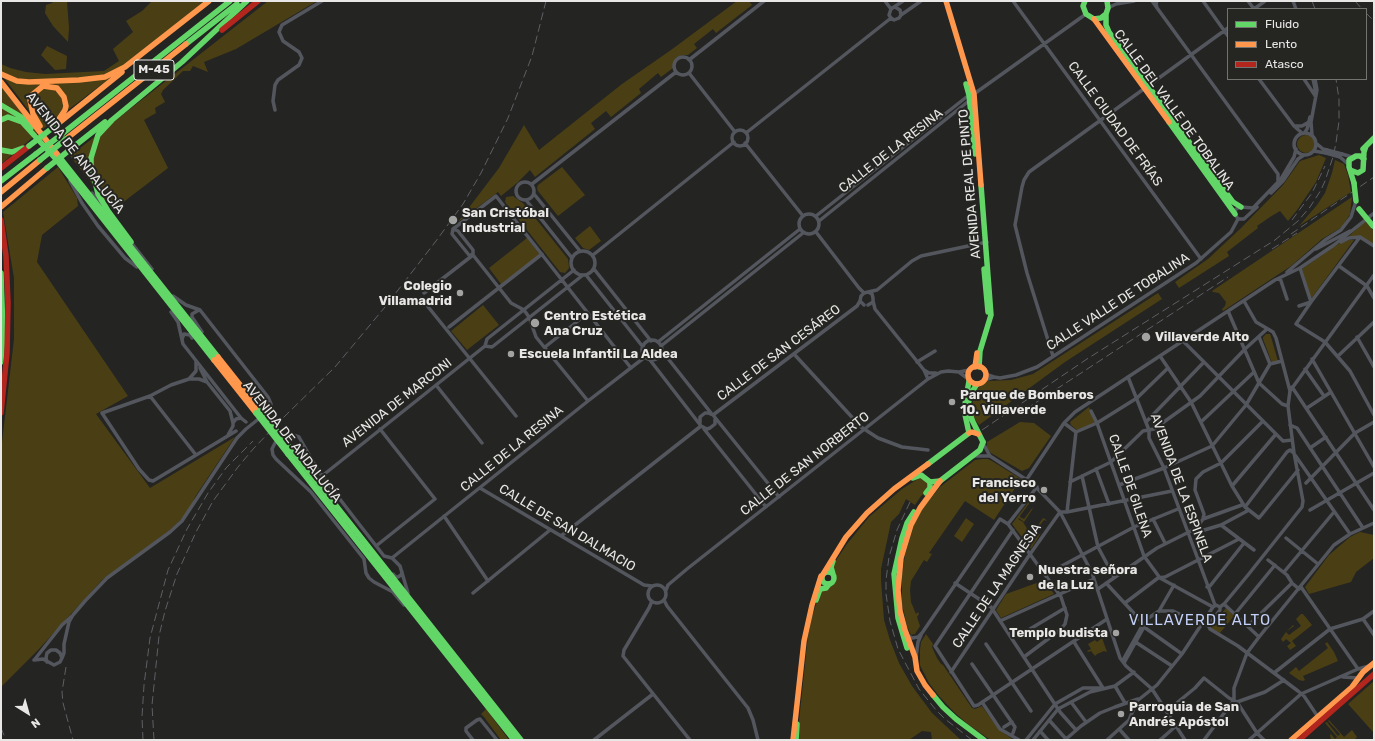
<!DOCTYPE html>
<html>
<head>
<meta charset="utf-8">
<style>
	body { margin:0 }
	#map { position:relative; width:1375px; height:741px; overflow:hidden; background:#242423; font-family:Rubik,sans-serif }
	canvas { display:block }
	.frame { position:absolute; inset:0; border:2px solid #e8e7e6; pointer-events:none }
	.legend { position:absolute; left:1227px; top:8px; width:140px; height:72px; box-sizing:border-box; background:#252522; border:1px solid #737370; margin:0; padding:5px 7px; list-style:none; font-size:12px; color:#e8e7e6 }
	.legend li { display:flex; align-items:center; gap:8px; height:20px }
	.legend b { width:20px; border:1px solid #737370 }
	.north { position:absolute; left:8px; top:693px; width:40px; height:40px; -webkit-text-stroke:3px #252522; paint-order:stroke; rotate:143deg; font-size:11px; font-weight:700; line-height:16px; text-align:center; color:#e8e7e6 }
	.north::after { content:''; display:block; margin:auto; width:14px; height:18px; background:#e8e7e6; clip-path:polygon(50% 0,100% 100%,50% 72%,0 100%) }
</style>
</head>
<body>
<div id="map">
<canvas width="1375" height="741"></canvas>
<div class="frame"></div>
<ul class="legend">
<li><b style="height:5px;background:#63d668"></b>Fluido</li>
<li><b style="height:5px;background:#ff974d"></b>Lento</li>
<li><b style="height:5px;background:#b3261e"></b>Atasco</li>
</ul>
<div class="north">N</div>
</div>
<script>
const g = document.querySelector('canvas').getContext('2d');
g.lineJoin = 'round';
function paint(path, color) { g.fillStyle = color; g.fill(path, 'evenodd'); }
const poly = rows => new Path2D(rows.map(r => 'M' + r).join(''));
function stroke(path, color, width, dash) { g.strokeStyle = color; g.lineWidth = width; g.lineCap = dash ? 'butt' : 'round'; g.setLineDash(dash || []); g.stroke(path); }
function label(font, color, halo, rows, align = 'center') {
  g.font = font + ' Rubik,sans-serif'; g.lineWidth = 4; g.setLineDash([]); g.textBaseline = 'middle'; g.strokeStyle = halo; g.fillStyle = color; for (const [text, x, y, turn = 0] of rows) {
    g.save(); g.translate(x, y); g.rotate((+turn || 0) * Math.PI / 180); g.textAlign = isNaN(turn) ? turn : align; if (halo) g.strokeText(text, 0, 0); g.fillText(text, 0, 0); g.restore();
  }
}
paint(poly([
	[54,1,67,1,69,28,68,42,53,26,45,13,46,5,52,3],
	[152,1,206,1,114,75,43,129,1,74,1,64,10,68,26,72,45,74,104,71,119,61,113,49,133,32,126,21,142,11],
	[268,1,317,1,236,49,204,62,208,72,193,66,190,71,183,71,163,90,161,94,165,102,155,108,156,113,144,120,168,168,113,210,70,156],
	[737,1,749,1,752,5,716,33,713,29,694,44,697,48,688,55,683,55,677,57,674,62,673,68,661,77,658,73,639,89,641,93,611,117,606,111,591,123,595,129,535,177,530,170,517,183,501,196,498,192,458,222,499,168,524,125,539,150,622,84,671,50],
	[47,46,67,56,66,69,55,70,41,55],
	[1,86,38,133,1,164],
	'1297 144a9 9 0 1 1 18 0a9 9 0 1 1-18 0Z',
	[1319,155,1326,158,1316,182,1297,210,1288,221,1280,211,1270,217,1257,226,1258,228,1227,252,1229,256,1179,288,1175,282,1208,259,1240,229,1283,185,1300,161],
	[1335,160,1344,164,1348,175,1351,192,1299,226,1317,205,1325,193,1332,173],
	[58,167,77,198,78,206,42,235,37,262,128,396,96,414,150,488,235,437,195,497,188,513,170,530,102,580,39,649,1,687,1,451,14,339,14,278,3,212],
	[562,167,585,195,558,216,538,191,537,188,538,185],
	[513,196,524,204,568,259,569,268,565,273,560,272,505,202,506,197],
	[1352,197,1350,214,1342,227,1322,239,1291,266,1223,311,1222,309,1225,306,1226,302,1219,293,1213,292,1212,291],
	[1365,221,1374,231,1374,246,1362,237,1348,237],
	[590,226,601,241,589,250,583,248,575,238],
	[527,238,540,255,501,284,489,268],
	[1349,240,1354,240,1311,299,1302,269,1338,244],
	[1158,293,1162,299,1065,362,979,425,973,417,972,408,973,399,977,389,988,381,1011,380,1033,374],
	[483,305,499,325,467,350,451,331],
	[1266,334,1270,334,1271,337,1278,361,1272,363,1263,339,1263,337],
	[1089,407,1095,423,1077,430,1071,425,1070,422],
	[1020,422,1034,423,1051,436,1029,468,1022,471,991,453,987,448,987,442],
	[982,459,988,459,992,461,1021,479,994,520,965,501,929,553,932,554,927,562,924,560,911,581,910,590,911,602,916,614,918,612,919,614,917,617,920,626,915,634,911,635,907,626,902,604,902,575,905,555,914,525,922,509,940,487,975,460],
	[921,477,928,483,928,490,921,496,915,505,906,499,899,514,891,522,881,569,881,580,884,620,890,640,899,663,912,686,932,713,961,740,932,740,931,732,922,731,909,740,797,740,808,636,812,617,819,595,822,590,833,585,836,575,833,565,847,544,869,517,902,489],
	[1030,500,1031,501,1020,516,1020,517,1024,519,1033,507,1032,510,1024,522,1019,518,1018,519,1023,522,1031,535,1043,518,1045,519,1047,521,1044,520,1034,533,1037,536,1041,533,1031,549,1012,524],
	[966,518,974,524,962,542,954,536],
	[1360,532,1374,535,1374,558,1356,572,1351,582,1309,594,1305,587,1329,555,1350,537],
	[1045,580,1054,594,1001,618,996,610,1006,594],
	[1226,608,1234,616,1220,633,1212,629,1211,626],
	[1301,614,1303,614,1312,625,1292,641,1296,646,1290,650,1287,646,1291,643,1286,639,1283,642,1281,639,1286,632,1293,625,1294,626,1286,632,1289,635,1301,626,1296,619],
	[926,634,933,644,932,647,937,658,941,664,943,665,972,708,975,709,982,706,999,730,1014,740,991,740,989,739,969,725,955,713,939,696,929,683,920,665,920,650,921,642],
	[1102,638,1107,652,1104,651,1097,654,1095,656,1091,651,1088,652,1087,651,1091,649,1088,644,1095,640,1097,642],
	[1327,642,1334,652,1338,661,1303,676,1305,680,1303,681,1299,680,1289,673,1296,667,1299,671,1328,648,1325,644],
	[1374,681,1374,733,1348,704],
	[486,709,509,740,501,740,484,717,481,714],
	[1329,720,1344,737,1352,730,1357,737,1354,740,1331,740,1330,735,1331,734,1335,739,1337,737,1325,723,1327,722,1338,736,1340,734,1328,721]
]), '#4a3f14');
stroke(poly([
	[885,1,891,9],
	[1013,1,1201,259],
	[1152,1,1278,174,1278,182],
	[1203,1,1228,36],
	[1248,1,1254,9],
	[1293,1,1296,9],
	[895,7,900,10,901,15],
	[1108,8,1116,4,1134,1],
	[1157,8,1156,4,1157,1],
	[1254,9,1265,1],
	[891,18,894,20,899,18,901,15,921,1],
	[891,18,889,15,891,9,903,1],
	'674 66a9 9 0 1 1 18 0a9 9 0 1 1-18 0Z',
	[689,60,764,1],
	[689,73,735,132],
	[1259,79,1294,126,1302,133],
	[1304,79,1314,94],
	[1313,79,1315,88,1315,96],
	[275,110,273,101,275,85,278,80,299,65,302,58,299,52,283,41,279,32,282,25,322,1],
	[1295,126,1302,126,1309,122],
	'732 138a8 8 0 1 1 16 0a8 8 0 1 1-16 0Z',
	[1305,132,1307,129,1310,117],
	'1294 144a11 11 0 1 1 22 0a11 11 0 1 1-22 0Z',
	[746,133,891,18],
	[1312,135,1311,122,1317,90,1315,79],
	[745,143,803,216],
	[1317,144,1323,149,1327,150],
	[1314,151,1326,153],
	[1342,154,1352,157],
	[1340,157,1348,164],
	[70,181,82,203,98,226,125,258,137,267],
	'516 191a9 9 0 1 1 18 0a9 9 0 1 1-18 0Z',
	[532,184,676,72],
	[92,193,100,204],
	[1271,193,1283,181,1298,159,1304,155],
	[534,194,580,251],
	[526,200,572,258],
	'799 224a10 10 0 1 1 20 0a10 10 0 1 1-20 0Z',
	[816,216,969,95,974,94,1086,14],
	[1238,219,1235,214,1236,209,1241,207,1253,208,1281,179,1294,157,1296,149],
	[1238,219,1244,219,1257,207],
	[819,221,970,100],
	[453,229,496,196,631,368],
	[816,232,859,288,864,293],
	[1360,237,1311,302,1296,324,1325,342,1350,371,1374,415],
	[130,241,152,269],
	[1341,242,1349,238,1360,237,1374,246],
	[1316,249,1350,231],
	'571 263a12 12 0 1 1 24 0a12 12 0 1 1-24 0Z',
	[593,255,734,142],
	[1339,266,1367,286,1374,298],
	[594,269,651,341],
	[1287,272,1325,240,1341,230,1351,217,1356,201],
	[586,275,643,347],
	[1280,278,1287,299],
	[868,292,877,290,912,261,921,256,987,242],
	[424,293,473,255,473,250,458,231,453,229,452,234,469,255,473,255,511,303,524,310,529,317,536,337,588,401],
	[421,298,516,416],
	[873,301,875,309,924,370,928,379],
	[1244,301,1256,322,1273,332,1276,338,1290,391],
	[864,305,860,301,861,296,864,293,868,292,872,294,873,298,873,302,868,305],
	[1299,306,1311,302,1300,268],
	[199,310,192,314,192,317,202,332],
	[1228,311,1259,383,1282,404,1288,406],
	[171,312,178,322,183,344,241,418],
	[449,327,542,254],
	[1259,337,1270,364],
	[1357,337,1374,367],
	[182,339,184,334,190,335,192,338],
	'642 350a10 10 0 1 1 20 0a10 10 0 1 1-20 0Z',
	[1183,341,1283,441,1292,440],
	[658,342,800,229],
	[485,346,492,347,583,275],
	[485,346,487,339,574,270],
	[661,346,803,233],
	[545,347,588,313],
	[662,351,711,413],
	[794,354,861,427,878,438,902,447,928,450],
	[1053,356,1027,273,1015,225,1022,187,1024,180,1029,172,1228,28],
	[1160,356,1191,402,1232,486,1245,507,1259,518,1298,470],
	[1338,356,1374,322],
	[1312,359,1374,467],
	[650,360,701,426,707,429,710,428,715,424,715,419],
	[917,362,935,351],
	[200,368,207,382,230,411,233,423],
	[1305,369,1324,396],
	[924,370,929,373,936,373],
	[959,372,968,379],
	[994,377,1000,378,1016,375,1037,367,1115,316,1196,263,1231,232,1238,219],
	[1128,377,1149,430,1149,438,1164,468,1215,605],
	[189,379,196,371,196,361],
	[984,380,994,377,985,374],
	[207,382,199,379,189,379,171,385,150,396,102,413,139,469,149,480,153,481,236,431],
	[436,385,482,443],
	[1292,387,1374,510],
	[150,396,196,455],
	[1307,408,1331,392],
	[1091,411,1097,423,1144,556,1160,578,1213,607],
	[713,415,857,306,860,301],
	[1146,422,1204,362],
	[1201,422,1254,372],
	[700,423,700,417,705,413,708,413,713,415,779,497],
	[1064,423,1076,432],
	[1290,425,1297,428,1363,528],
	[704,429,766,507],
	[1076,432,1097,423,1137,398,1168,368],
	[228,435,233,426,233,423,236,419,241,418,246,422],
	[983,443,990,456,1033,484,1060,512,1092,573,1120,658,1126,666,1152,689,1185,740],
	[1310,448,1326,437],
	[1295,455,1350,534],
	[973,456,990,456],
	[1096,469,1109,504],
	[322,476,485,346],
	[1082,476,1098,547,1114,577],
	[1027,479,1064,423,1075,412,1275,280,1300,268,1334,245,1374,213],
	[1070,482,1111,462,1143,431,1154,429,1200,396,1245,349,1267,329],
	[1306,483,1355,433,1374,422],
	[1119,485,1164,468,1212,446,1246,405,1270,364,1282,361],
	[1232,486,1276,434],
	[480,488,644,585,652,586],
	[1245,507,1287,452,1290,450,1294,453],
	[1310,510,1374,473],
	[1060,512,1067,512,1172,491],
	[1067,512,1076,432],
	[444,516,488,581],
	[1153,519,1165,543],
	[1203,519,1204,514,1195,490,1196,479,1203,472,1221,463,1263,421],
	[1008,524,1037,487],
	[1221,525,1254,550],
	[1013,530,935,646,974,706,978,705,1107,619],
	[1191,531,1198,526,1203,519,1242,505],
	[561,536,701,426],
	[1286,538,1318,564],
	[376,546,435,499,380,429],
	[392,558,588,401,645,357],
	[1268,560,1287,575,1292,583,1299,589],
	[1284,572,1334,512],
	[393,574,396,577,398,577,401,575,402,572],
	[1045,575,1134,527,1178,509],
	[955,583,991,607,1060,712,1076,730],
	[1106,583,1142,622,1144,627],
	'648 594a9 9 0 1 1 18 0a9 9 0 1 1-18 0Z',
	[1207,587,1210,586,1244,543],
	[1301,587,1358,669],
	[1098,589,1157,548,1191,531,1201,531,1221,525,1249,510],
	[666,590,668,585,687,569,928,379,941,372,948,371,959,372,969,370],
	[473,593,550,530],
	[664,600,667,606,748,708,753,720,758,740],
	[652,601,649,608,624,650,623,656,690,740],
	[1125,603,1158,578,1165,577,1239,539],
	[1224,604,1259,637],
	[404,605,393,592,374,582,369,578,366,573,364,559,311,492,276,459,273,455,272,449,275,443,286,435,290,434,299,437,319,472,359,524,384,556,392,558,400,566,408,593],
	[1220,607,1224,604,1248,575,1302,507,1303,501,1294,453,1288,406,1290,391,1374,275],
	[1159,611,1174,585],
	[1235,614,1275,565],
	[1363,619,1374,635],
	[1000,621,1060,594],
	[1208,625,1210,629,1238,646,1298,691,1304,696,1318,717],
	[1208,625,1220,610,1220,607],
	[1248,626,1292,583],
	[1144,627,1182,654],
	[1030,629,1065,608],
	[907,635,912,638,918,637,922,633,1000,519,1008,524,1059,594],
	[1134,641,1172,666],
	[1074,642,1103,688],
	[986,644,1031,711],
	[916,657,918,642,921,635],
	[1024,657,1060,630,1065,624,1067,615,1060,594,1094,579],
	[62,658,64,653,64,644,69,622,73,615,85,601,107,578,170,532,182,521,237,438,246,429,266,413,270,408,271,404,268,397,200,310,186,305,173,296],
	[35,659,62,625,72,616],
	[34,660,43,659,54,665,60,662,62,658,60,653,56,650,51,650,47,653,46,658,47,662],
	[1124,662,1123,660,1142,626,1147,619,1159,611,1173,611,1201,624,1208,625],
	[1124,663,1144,627],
	[972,664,1015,727,1013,733],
	[951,672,1028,557,1060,512],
	[1274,673,1330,629,1363,619,1374,611],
	[1343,677,1358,678],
	[1115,686,1125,703],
	[1234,700,1234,688,1247,653,1259,637,1334,545,1350,534,1374,523],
	[982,702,1000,729,1019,740],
	[1071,702,1086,722],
	[1237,702,1265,692,1284,680],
	[1167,711,1195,688,1204,678,1229,698,1237,702,1257,733,1264,740],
	[1049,720,1066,739],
	[1004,727,1012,722],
	[1120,730,1129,740],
	[1040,731,1048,740],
	[473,740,466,731,466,728,477,720,480,719,497,740],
	[594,740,653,694],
	[1026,740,1055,704,1083,688,1102,688],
	[1033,740,1058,709,1090,692,1115,686,1134,672],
	[1065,740,1081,726,1100,713,1115,707,1138,699],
	[1107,740,1129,720,1137,701,1157,685,1182,654,1213,607,1216,605,1220,607],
	[1160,740,1176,726],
	[1204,740,1234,700],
	[1249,740,1301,694,1358,669,1369,666]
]), '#54565e', 3.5);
stroke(poly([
	[1085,1,1083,6,1086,14,1094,19,1101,18,1106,14,1108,8,1107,1],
	[1106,14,1106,25,1109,32,1233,202,1241,207],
	[186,44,237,4],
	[966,84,969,95,975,154],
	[1,105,23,118,31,128],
	[1,120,8,117,22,122,54,157],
	[1169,122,1235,214],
	[62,134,230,1],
	[72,148,105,122],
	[1363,149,1374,138],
	[1,150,12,152,23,148],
	[57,154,218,357],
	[55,158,214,360],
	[1350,170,1358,173,1363,170,1364,152,1366,146],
	[1,181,36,154],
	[1354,183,1349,167,1349,160,1356,156,1360,156,1364,159],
	[131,242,108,211,98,194,91,165,91,158,98,135,112,120,182,62,247,1],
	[984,269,988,312],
	[1,273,3,333,1,362],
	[979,367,980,351,991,315,981,185],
	[972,420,968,406,970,395,977,384],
	[292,450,521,740],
	[288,454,514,740],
	[928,464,969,433,964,410,969,381],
	[926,493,930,488,930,482,940,481,980,450,983,442],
	[816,600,820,589,826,588,829,584],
	[907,648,898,618,894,574,902,538,907,523,914,512],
	[933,695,943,707,956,719,984,740],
	[796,740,797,724]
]), '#63d668', 5.5);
stroke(poly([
	[946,1,974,94,981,185],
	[1094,19,1169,122],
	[1,74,17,81,29,82,79,80,105,77,125,67,209,1],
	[1,82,57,154],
	[40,126,33,114,30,100,32,95,43,86,57,88,64,97,66,106,65,110,59,119],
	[55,126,122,72],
	[66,139,186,44],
	[1,192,40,160],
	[1,207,47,168],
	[218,357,260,410],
	[214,360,256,413],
	'968 375a9 9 0 1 1 18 0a9 9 0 1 1-18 0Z',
	[975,367,977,353],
	[933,695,925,685,917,671,915,657,905,630,900,611,898,590,901,558,911,525,920,508,940,481],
	[1291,740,1352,687,1363,672,1374,663]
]), '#ff974d', 5.5);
stroke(poly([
	[222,30,258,1],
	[1,168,29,146],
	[1,220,6,256,8,303,7,353,1,413],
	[1299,740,1374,674]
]), '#b3261e', 5.5);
stroke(poly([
	[1312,1,1315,9],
	[1355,1,1362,9],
	[1366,13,1374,21],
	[1292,220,1312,193,1325,166],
	[1291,234,1374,177],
	[1272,249,1297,233],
	[1026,409,1228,277],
	[982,430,1087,359,1275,240,1298,221,1310,207,1321,190,1325,181,1333,157,1336,143,1339,121,1339,99,1336,79],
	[910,502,897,530,889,557,886,580,886,594,890,621,898,649,919,689,936,710,945,719,972,740],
	[66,667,62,692,63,703,73,740],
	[1,728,6,740],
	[143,740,142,717,144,685,150,638,168,570,187,529,208,493,226,468,253,441],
	[154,740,152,705,159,636,165,611,177,574,196,532,213,501,238,467,254,448,283,418,335,367,385,307,436,241,463,204,481,173,508,118,532,56,546,1]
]), '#5f6064', 1, [8, 4]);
stroke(poly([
	[1327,150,1342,154],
	[1326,153,1340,157]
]), '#54565e', 3.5);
stroke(poly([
	[29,146,55,126],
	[36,154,62,134],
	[40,160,66,139],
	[47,168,72,148],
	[1354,183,1356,201],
	[1359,209,1373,226],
	[260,410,292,450],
	[256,413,288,454],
	[972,420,983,442],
	[913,478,921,475,930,482],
	[833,561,831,567,833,574],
	'822 578a6 6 0 1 1 12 0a6 6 0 1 1-12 0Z'
]), '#63d668', 5.5);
stroke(poly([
	[969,433,972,432,978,434],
	[822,576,846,537,867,513,894,489,928,464],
	[793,740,804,641,812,605,821,576]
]), '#ff974d', 5.5);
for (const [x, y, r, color] of [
	[453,220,5,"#a3a3a2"],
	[460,293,4,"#a3a3a2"],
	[535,323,5,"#a3a3a2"],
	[1146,337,5,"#a3a3a2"],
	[511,354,4,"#a3a3a2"],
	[952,402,4,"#a3a3a2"],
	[1044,490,4,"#a3a3a2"],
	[1030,577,4,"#a3a3a2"],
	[1116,633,4,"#a3a3a2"],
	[1121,714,4,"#a3a3a2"]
]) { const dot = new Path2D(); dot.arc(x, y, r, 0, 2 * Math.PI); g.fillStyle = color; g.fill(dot); stroke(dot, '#252522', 1.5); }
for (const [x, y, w] of [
	[154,70,40]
]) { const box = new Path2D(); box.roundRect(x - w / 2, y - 10, w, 20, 3); g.fillStyle = '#252522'; g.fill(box); stroke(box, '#e8e7e6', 1); }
label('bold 12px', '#e8e7e6', null, [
	["M-45",154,70]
]);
label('13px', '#e8e7e6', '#252522', [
	["CALLE DEL VALLE DE TOBALINA",1174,110,54],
	["CALLE CIUDAD DE FRÍAS",1115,124,54],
	["CALLE DE LA RESINA",891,151,-38],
	["AVENIDA DE ANDALUCÍA",75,153,52],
	["AVENIDA REAL DE PINTO",970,184,-95],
	["CALLE VALLE DE TOBALINA",1118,302,-33],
	["CALLE DE SAN CESÁREO",779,353,-37],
	["AVENIDA DE MARCONI",397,403,-38],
	["AVENIDA DE ANDALUCÍA",292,442,52],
	["CALLE DE LA RESINA",512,449,-39],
	["CALLE DE SAN NORBERTO",805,464,-38],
	["CALLE DE GILENA",1130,486,71],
	["AVENIDA DE LA ESPINELA",1181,488,70],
	["CALLE DE SAN DALMACIO",567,528,31],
	["CALLE DE LA MAGNESIA",997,586,-56]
]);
label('bold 13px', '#e8e7e6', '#252522', [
	["San Cristóbal",462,213],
	["Industrial",462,228],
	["Colegio",452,286,"right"],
	["Villamadrid",452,301,"right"],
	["Centro Estética",544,316],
	["Ana Cruz",544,331],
	["Villaverde Alto",1155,337],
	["Escuela Infantil La Aldea",519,354],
	["Parque de Bomberos",960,395],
	["10. Villaverde",960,410],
	["Francisco",1036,483,"right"],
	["del Yerro",1036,498,"right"],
	["Nuestra señora",1038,570],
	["de la Luz",1038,585],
	["Templo budista",1108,633,"right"],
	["Parroquia de San",1129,707],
	["Andrés Apóstol",1129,722]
], 'left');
g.letterSpacing = '1px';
label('15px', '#c3d0fa', '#252522', [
	["VILLAVERDE ALTO",1200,621]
]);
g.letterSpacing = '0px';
</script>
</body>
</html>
